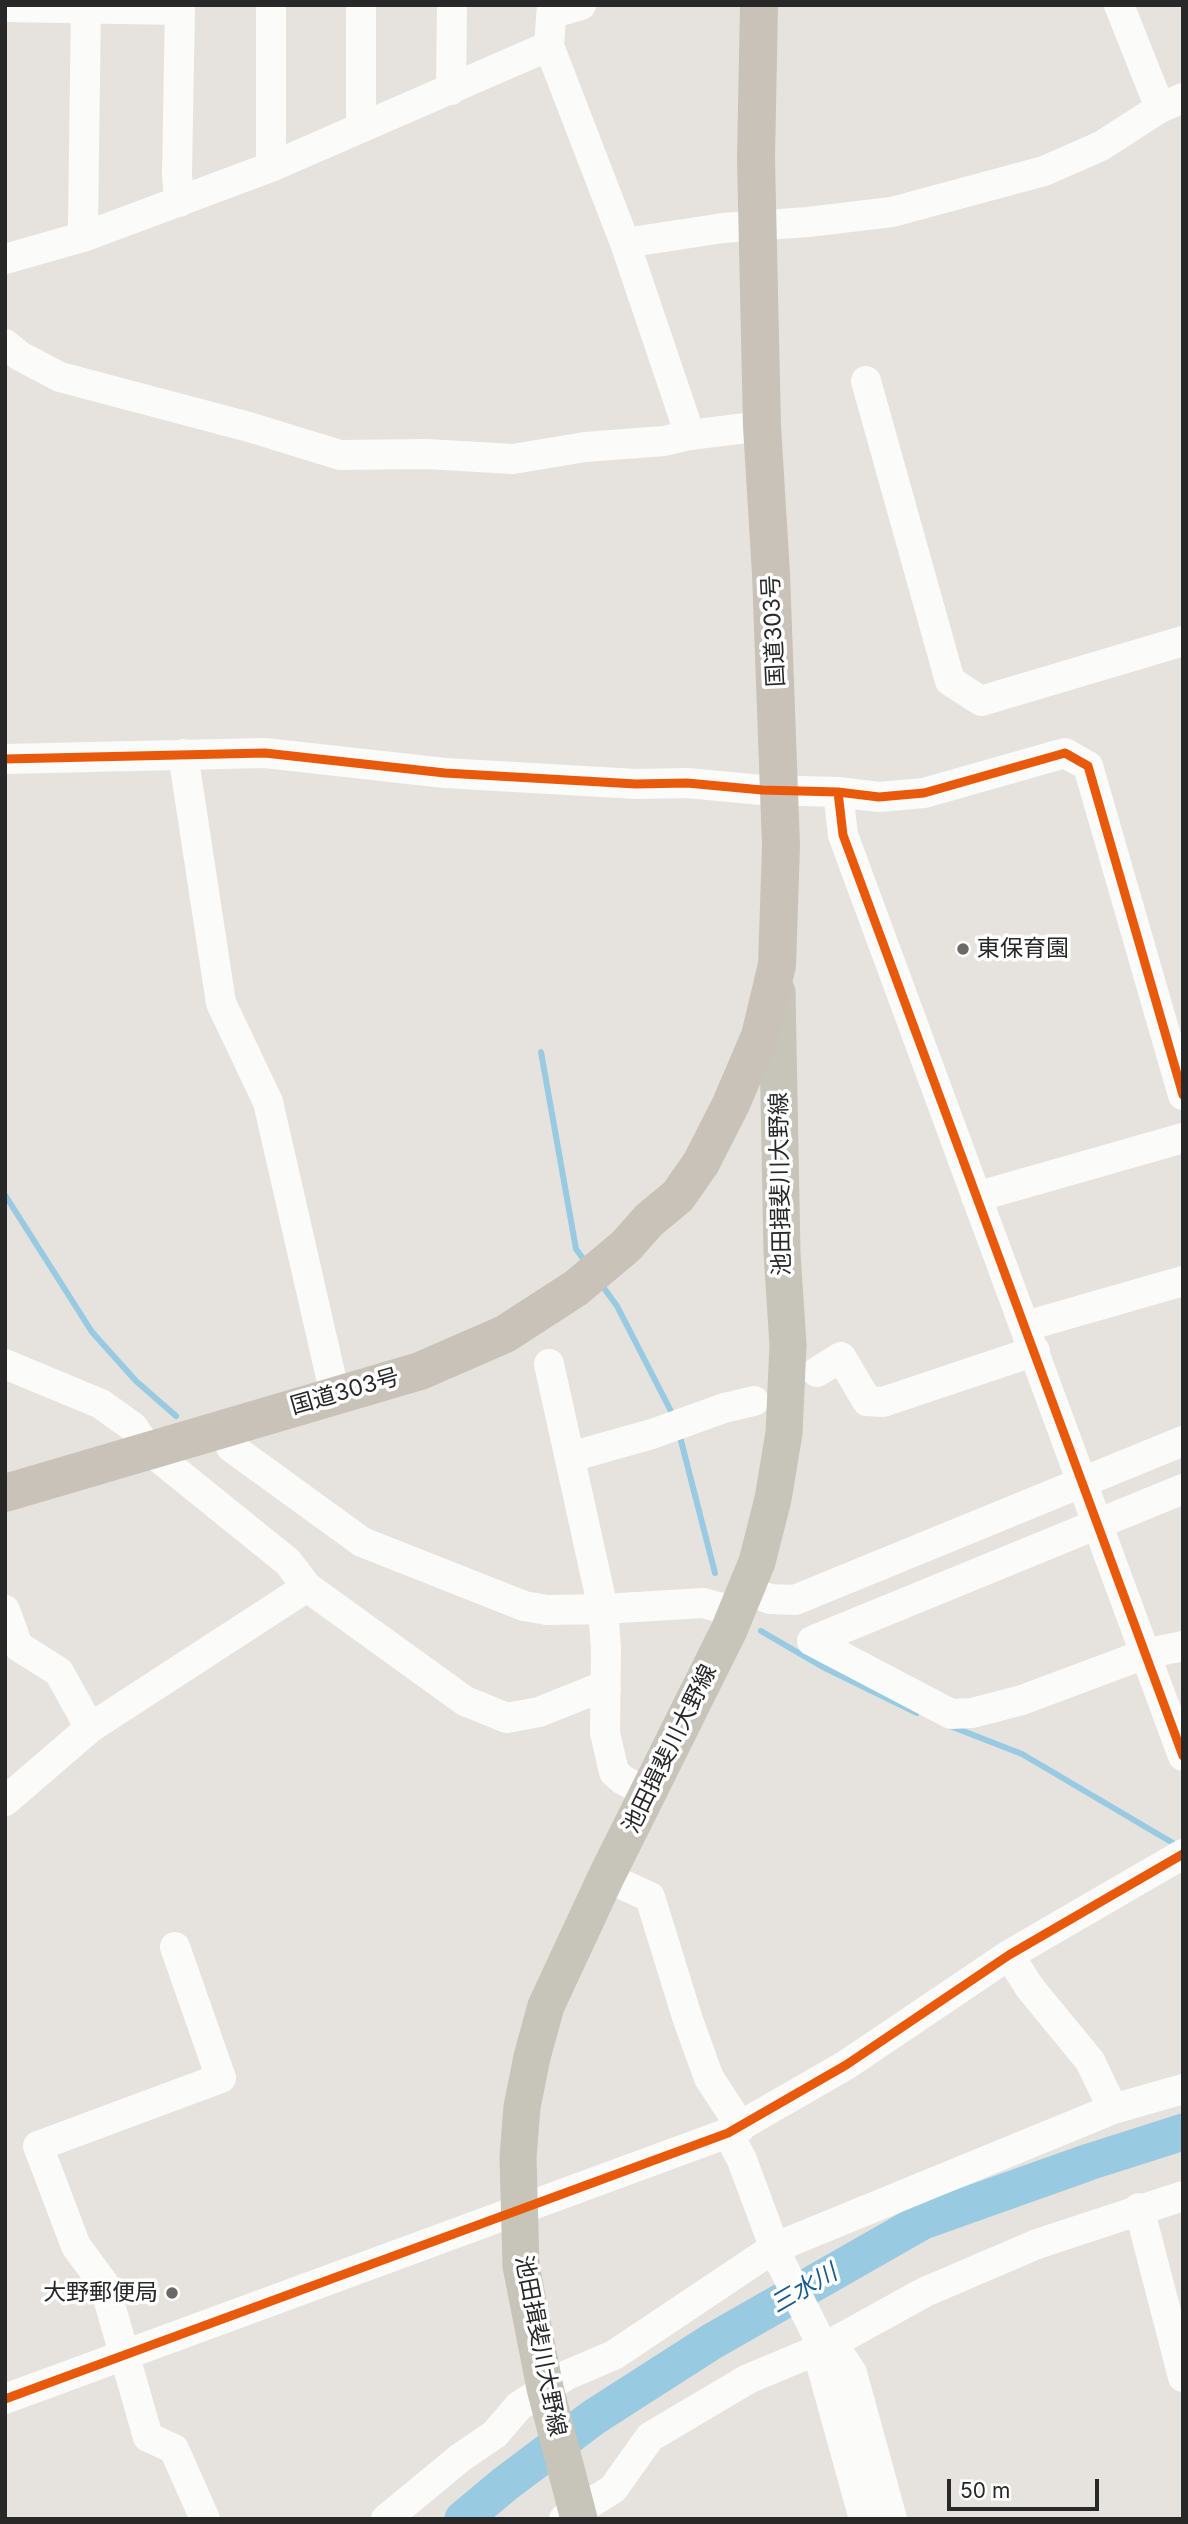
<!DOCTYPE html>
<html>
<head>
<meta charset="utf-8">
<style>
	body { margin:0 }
	#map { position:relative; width:1188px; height:2524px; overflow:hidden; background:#e6e3de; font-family:Inter,sans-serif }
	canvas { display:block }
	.frame { position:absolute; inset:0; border:7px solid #282828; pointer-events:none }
	.scale { position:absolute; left:947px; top:2479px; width:152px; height:32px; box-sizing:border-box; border:4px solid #282828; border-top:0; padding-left:9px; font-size:21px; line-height:24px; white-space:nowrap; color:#282828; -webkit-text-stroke:5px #fff; paint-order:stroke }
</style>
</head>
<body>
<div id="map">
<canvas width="1188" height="2524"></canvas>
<div class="frame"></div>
<div class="scale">50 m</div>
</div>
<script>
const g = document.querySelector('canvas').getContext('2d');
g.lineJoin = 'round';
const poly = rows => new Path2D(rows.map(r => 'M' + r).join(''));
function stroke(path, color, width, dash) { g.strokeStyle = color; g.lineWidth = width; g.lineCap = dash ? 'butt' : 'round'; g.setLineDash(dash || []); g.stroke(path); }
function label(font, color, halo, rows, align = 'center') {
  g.font = font + ' Inter,"Noto Sans JP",sans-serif'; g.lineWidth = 7; g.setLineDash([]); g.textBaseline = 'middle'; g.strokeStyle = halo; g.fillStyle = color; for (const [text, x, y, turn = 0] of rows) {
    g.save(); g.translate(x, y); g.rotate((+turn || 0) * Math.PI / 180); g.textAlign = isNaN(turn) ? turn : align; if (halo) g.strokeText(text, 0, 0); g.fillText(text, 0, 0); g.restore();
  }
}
stroke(poly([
	[541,1052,576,1249,587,1264],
	[5,1195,92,1332,136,1381,176,1416],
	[601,1284,617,1306,675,1419],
	[679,1433,715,1573],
	[761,1631,821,1666,917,1713],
	[950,1726,1022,1754,1178,1846]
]), '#98cae2', 6);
stroke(poly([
	[463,2519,505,2484,594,2417,711,2342,923,2221,1089,2162,1183,2132]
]), '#98cae2', 37);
stroke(poly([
	[86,5,83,225,86,236],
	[361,5,361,128],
	[1119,5,1160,108],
	[5,7,180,10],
	[553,13,581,5],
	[549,46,625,243,690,435],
	[451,90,452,5],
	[271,167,271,5],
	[179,202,177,174,180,5],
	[625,243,723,228,808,222,892,212,1044,171,1101,146,1160,108,1183,98],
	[5,259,86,236,271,167,549,46,552,5],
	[5,344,20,356,60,377,249,427,340,455,426,454,513,459,585,447,664,441,690,435,762,426],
	[866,381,950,681,981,701,1183,641],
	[183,754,221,1003,268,1102,335,1395],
	[5,759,265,753,445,773,636,784,687,783,762,790,838,792,879,797,924,793,1065,753,1088,766,1183,1095],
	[838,792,843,835,1183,1756],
	[976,1197,1183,1138],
	[1026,1326,1183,1281],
	[5,1364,101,1404,133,1427,148,1449,288,1562,307,1587,465,1701,507,1718,539,1712,594,1690,606,1689],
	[549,1364,603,1609,606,1648,605,1733,614,1772,623,1780,648,1793],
	[817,1372,841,1357,867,1401,883,1402,1035,1351],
	[221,1428,231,1447,362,1542,524,1606,547,1610,603,1609,703,1603,737,1612],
	[570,1457,652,1434,724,1408,754,1401],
	[1183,1489,812,1641,951,1714,972,1713,1022,1700,1145,1654,1183,1646],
	[746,1590,770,1599,795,1600,1183,1441],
	[5,1610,18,1646,59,1672,90,1728],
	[5,1801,90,1728,307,1587],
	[606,1877,650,1897,688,2020,709,2078,741,2127],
	[175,1947,221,2078,38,2146,76,2246,104,2284,148,2437,174,2449,205,2519],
	[1009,1955,1030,1988,1090,2061,1113,2109],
	[728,2133,742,2160,778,2257,817,2335,827,2346,839,2353,852,2373,892,2519],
	[1139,2208,1183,2377],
	[827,2346,821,2364,864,2519],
	[5,2399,728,2133,846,2065,1009,1955,1183,1854],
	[386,2519,460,2458,495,2434,519,2406,567,2375,614,2355,774,2248,1113,2109,1183,2089],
	[564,2519,613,2489,650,2437,748,2379,827,2346,925,2292,1037,2244,1183,2196]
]), '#fbfbfa', 30);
stroke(poly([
	[579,2519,545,2388,521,2266,518,2157,522,2107,532,2057,546,2006,606,1877,729,1630,757,1562,773,1499,784,1433,788,1345,782,1253,777,992]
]), '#c7c4b9', 37);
stroke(poly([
	[5,1493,420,1371,505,1334,576,1288,626,1246,649,1220,678,1196,701,1163,731,1104,760,1036,777,965,781,846,771,574,762,426,756,159,759,5]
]), '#c9c2b9', 38);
stroke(poly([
	[5,759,265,753,445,773,636,784,687,783,762,790,838,792,879,797,924,793,1065,753,1088,766,1183,1095],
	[838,792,843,835,1183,1756],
	[5,2399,728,2133,846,2065,1009,1955,1183,1854]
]), '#e8590c', 9);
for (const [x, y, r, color] of [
	[963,949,7,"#6a6968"],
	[172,2293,7,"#6a6968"]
]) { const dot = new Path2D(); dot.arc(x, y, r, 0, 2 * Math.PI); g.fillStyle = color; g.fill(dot); stroke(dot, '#fff', 2.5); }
label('23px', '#282828', '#fff', [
	["国道303号",774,631,-93],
	["池田揖斐川大野線",781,1184,-91],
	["国道303号",345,1392,-16],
	["池田揖斐川大野線",670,1749,-64],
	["池田揖斐川大野線",540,2346,79]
]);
label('23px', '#282828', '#fff', [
	["東保育園",977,949],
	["大野郵便局",158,2293,"right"]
], 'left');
label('italic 24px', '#195c8c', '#fff', [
	["三水川",804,2289,-30]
]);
</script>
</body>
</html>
